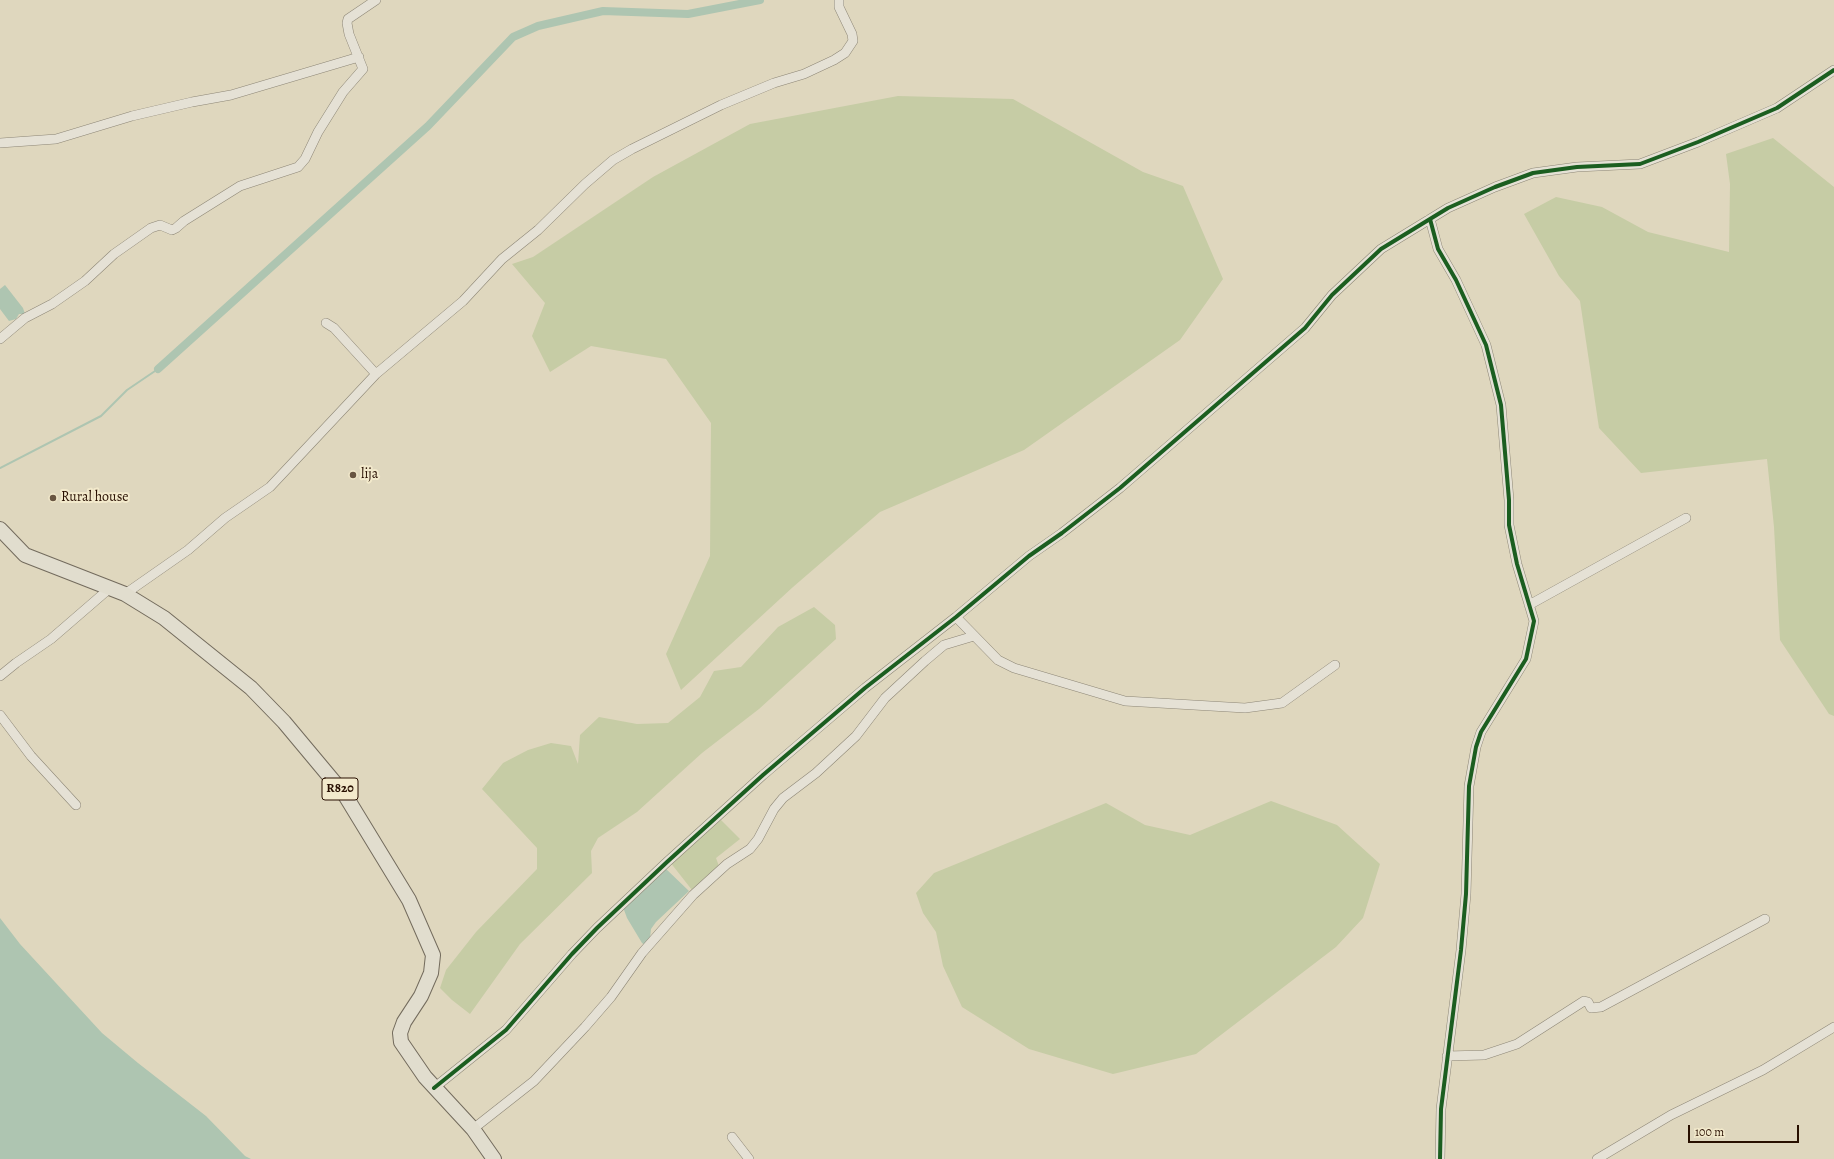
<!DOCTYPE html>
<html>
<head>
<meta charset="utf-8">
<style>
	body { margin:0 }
	#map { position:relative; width:1834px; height:1159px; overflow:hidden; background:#dfd7be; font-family:Alegreya,serif }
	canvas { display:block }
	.scale { position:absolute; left:1688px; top:1125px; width:111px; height:18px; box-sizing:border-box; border:2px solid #280f00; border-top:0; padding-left:5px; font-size:12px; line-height:14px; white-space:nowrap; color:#280f00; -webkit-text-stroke:3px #f3eacc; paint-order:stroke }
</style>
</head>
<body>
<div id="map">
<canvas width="1834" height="1159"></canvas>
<div class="scale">100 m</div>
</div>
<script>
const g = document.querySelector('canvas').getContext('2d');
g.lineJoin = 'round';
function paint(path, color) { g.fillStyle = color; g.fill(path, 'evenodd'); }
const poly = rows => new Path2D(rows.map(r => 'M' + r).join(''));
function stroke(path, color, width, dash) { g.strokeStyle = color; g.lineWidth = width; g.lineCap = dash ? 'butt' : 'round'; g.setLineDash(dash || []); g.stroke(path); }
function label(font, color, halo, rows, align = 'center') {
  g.font = font + ' Alegreya,serif'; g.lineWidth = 4; g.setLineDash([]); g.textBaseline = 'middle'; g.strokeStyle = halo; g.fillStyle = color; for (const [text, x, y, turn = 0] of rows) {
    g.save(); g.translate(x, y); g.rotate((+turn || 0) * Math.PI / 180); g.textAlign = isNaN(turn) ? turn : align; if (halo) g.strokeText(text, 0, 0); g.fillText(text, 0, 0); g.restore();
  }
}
paint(poly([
	[898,96,1013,99,1143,172,1183,186,1223,279,1180,340,1024,450,880,512,793,587,681,690,666,654,710,556,711,423,666,359,591,346,550,372,532,336,545,303,512,264,533,257,653,177,750,124],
	[1773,138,1834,187,1834,716,1829,714,1780,640,1774,527,1767,459,1641,473,1599,428,1580,301,1559,276,1524,214,1556,197,1602,207,1648,232,1729,252,1730,184,1726,154],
	[814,607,835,625,836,639,759,709,702,753,637,812,598,838,591,851,592,873,520,944,470,1014,452,1000,440,988,446,970,476,932,537,869,537,848,482,789,503,763,528,750,551,743,571,746,578,764,580,735,599,717,637,724,668,723,700,697,714,671,741,667,778,627],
	[1271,801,1337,825,1380,864,1363,918,1336,947,1196,1054,1113,1074,1029,1049,962,1007,943,966,936,932,923,913,916,893,934,873,1106,803,1145,825,1190,835],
	[721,820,740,839,716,858,720,869,692,890,670,862]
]), '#c6cca5');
paint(poly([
	[5,285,23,308,25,314,19,314,16,319,9,321,0,309,0,289],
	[665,868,689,891,656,922,651,929,650,938,645,945,642,943,627,918,623,907],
	[0,918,20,944,102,1033,138,1063,206,1116,245,1156,251,1159,0,1159]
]), '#aec5b1');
stroke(poly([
	[0,468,101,416,127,390,158,369]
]), '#aec5b1', 2);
stroke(poly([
	[158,369,428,126,513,37,538,26,603,11,688,14,760,0]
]), '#aec5b1', 8);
const minor = poly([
	[0,143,56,139,132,116,192,102,231,95,359,57],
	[1430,219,1438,249,1456,280,1486,345,1501,405,1509,500,1509,525,1517,564,1534,621,1526,659,1481,732,1476,747,1469,786,1466,894,1461,950,1441,1109,1440,1159],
	[326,323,334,328,376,374],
	[0,339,25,318,52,304,85,281,114,254,151,228,160,225,172,230,176,228,184,221,240,186,298,167,305,159,318,132,343,92,363,69,349,34,347,23,348,19,376,0],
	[125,594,188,550,225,518,270,487,376,374,463,301,502,259,538,230,585,184,613,160,632,149,721,105,774,83,804,74,834,60,845,53,853,41,852,34,839,7,839,0],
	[1529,605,1686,518],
	[956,617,998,660,1014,668,1125,701,1245,708,1282,703,1335,665],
	[0,676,16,663,51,639,110,588],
	[0,715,31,756,76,805],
	[1447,1056,1484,1055,1517,1044,1584,1001,1588,1002,1591,1008,1601,1007,1765,919],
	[434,1088,506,1030,572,954,597,928,667,862,763,775,865,688,956,617,1029,556,1062,533,1120,488,1305,328,1332,295,1381,249,1448,208,1495,187,1533,173,1577,167,1640,164,1698,142,1777,108,1834,70],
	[473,1129,534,1081,585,1027,611,997,642,953,693,895,727,864,750,849,758,839,774,809,783,798,816,773,856,736,885,698,925,661,944,645,974,636],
	[732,1137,749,1159],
	[1597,1159,1671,1115,1763,1070,1834,1027]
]);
const primary = poly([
	[0,529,25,555,125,594,164,618,251,688,284,722,345,795,409,900,433,955,431,973,421,996,404,1022,400,1033,401,1042,425,1077,473,1129,494,1159]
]);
stroke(minor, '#8d8676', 10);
stroke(primary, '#736b5d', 16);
stroke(minor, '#e5e1d5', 9);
stroke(primary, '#e1ddce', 14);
stroke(poly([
	[1430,219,1438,249,1456,280,1486,345,1501,405,1509,500,1509,525,1517,564,1534,621,1526,659,1481,732,1476,747,1469,786,1466,894,1461,950,1441,1109,1440,1159],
	[434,1088,506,1030,572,954,597,928,667,862,763,775,865,688,956,617,1029,556,1062,533,1120,488,1305,328,1332,295,1381,249,1448,208,1495,187,1533,173,1577,167,1640,164,1698,142,1777,108,1834,70]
]), '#1b5e20', 4);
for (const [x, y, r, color] of [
	[353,475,4,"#685542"],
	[53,498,4,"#685542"]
]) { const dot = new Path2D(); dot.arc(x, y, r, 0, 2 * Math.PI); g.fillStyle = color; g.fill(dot); stroke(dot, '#f3eacc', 1.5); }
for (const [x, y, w] of [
	[340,789,36]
]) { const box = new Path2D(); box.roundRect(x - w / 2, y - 11, w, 22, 3); g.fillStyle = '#f3eacc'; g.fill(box); stroke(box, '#280f00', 1); }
label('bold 13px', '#280f00', null, [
	["R820",340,789]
]);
label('14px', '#280f00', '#f3eacc', [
	["lija",361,475],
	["Rural house",61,498]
], 'left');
</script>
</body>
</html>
